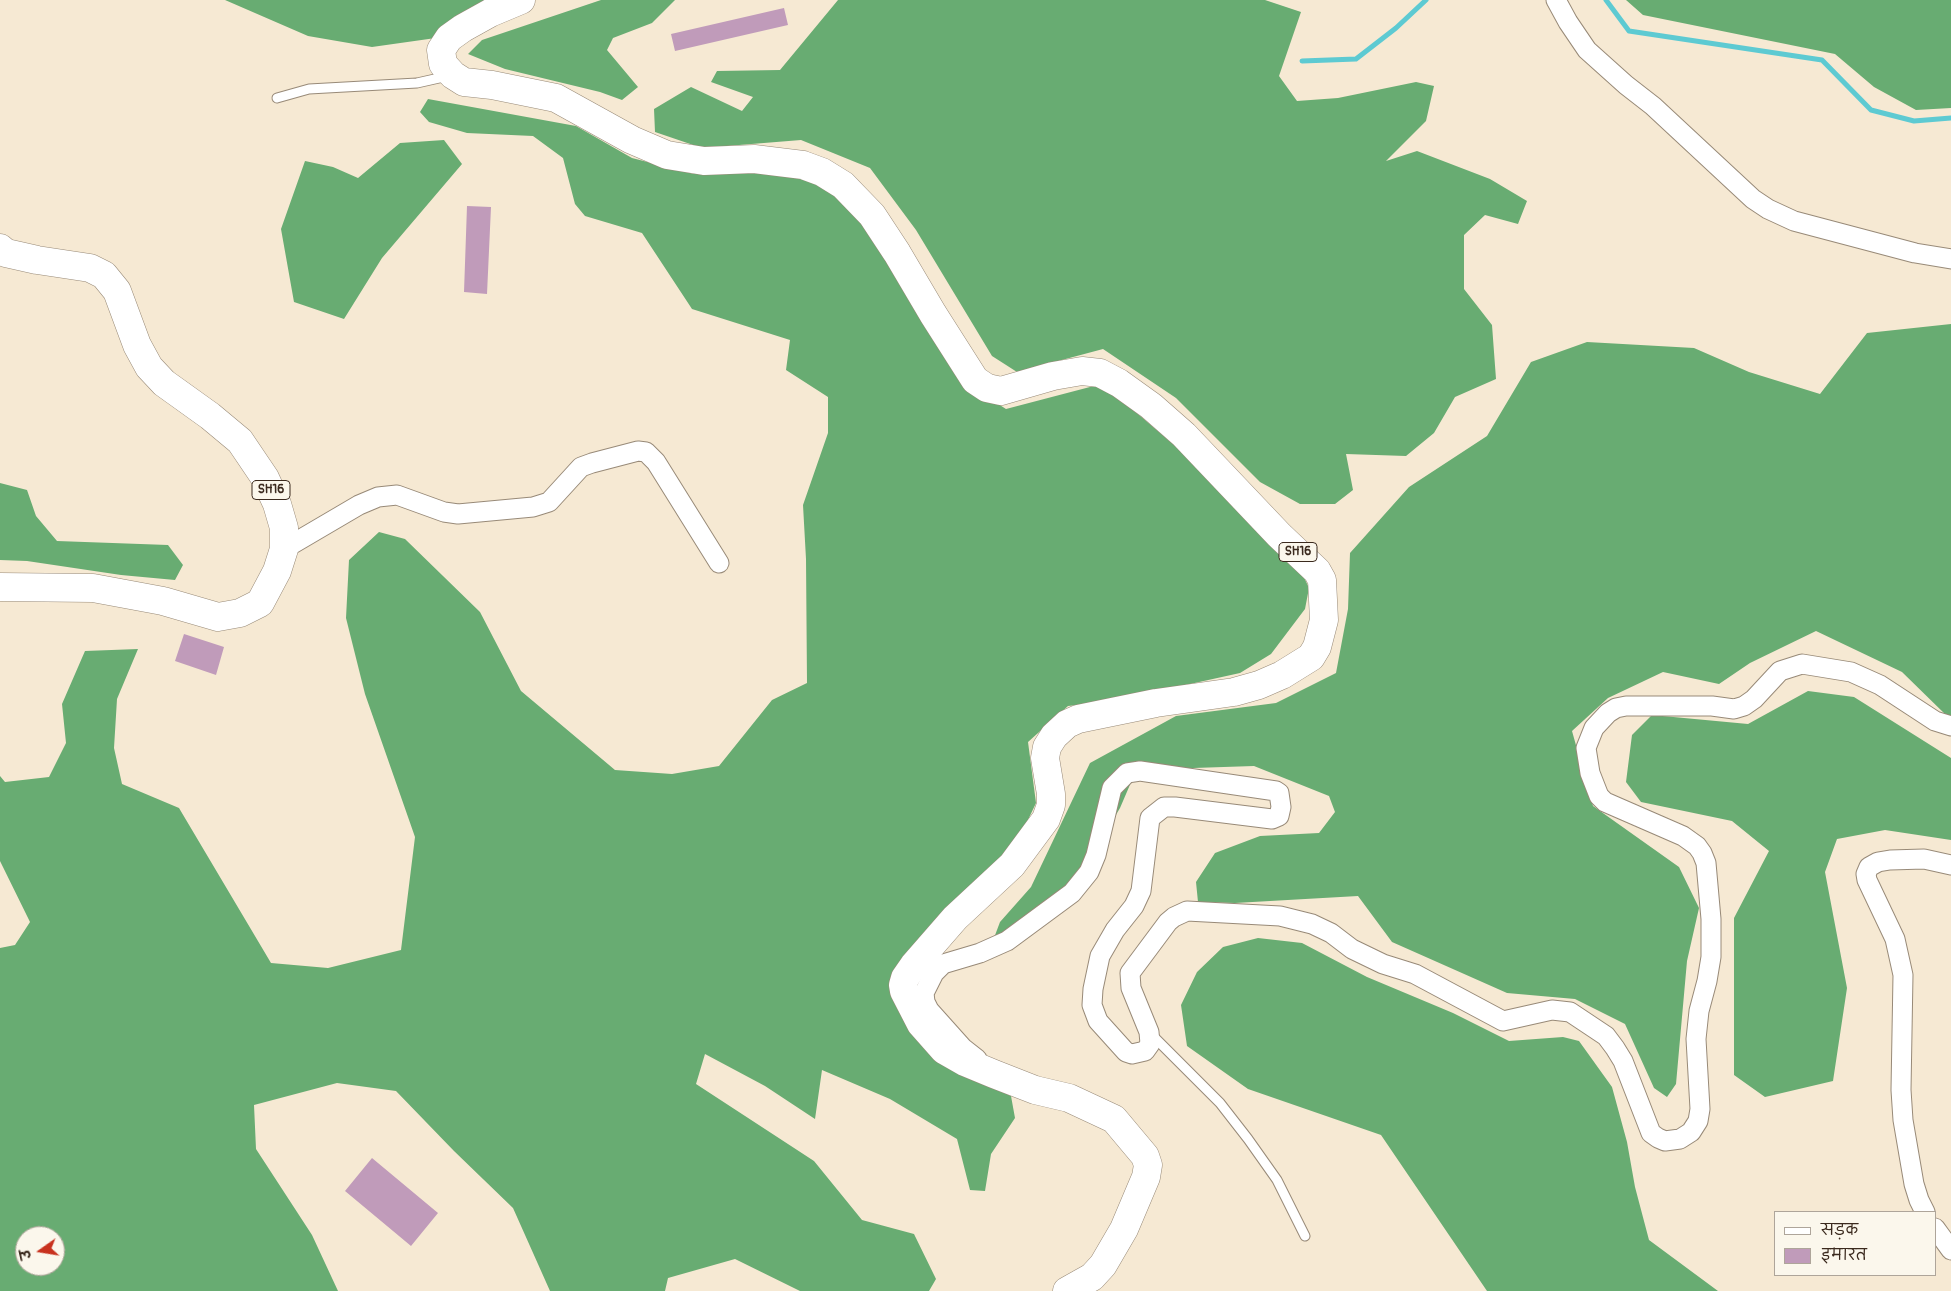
<!DOCTYPE html>
<html>
<head>
<meta charset="utf-8">
<style>
	body { margin:0 }
	#map { position:relative; width:1951px; height:1291px; overflow:hidden; background:#f6e9d3; font-family:Pangolin,"Playpen Sans Deva",sans-serif }
	canvas { display:block }
	.legend { position:absolute; left:1774px; top:1211px; width:162px; height:65px; box-sizing:border-box; background:#fbf7ec; border:1px solid #aea59a; margin:0; padding:6px 9px; list-style:none; font-size:15px; color:#3b2a1e }
	.legend li { display:flex; align-items:center; gap:10px; height:25px }
	.legend b { width:25px; border:1px solid #aea59a }
	.north { position:absolute; left:15px; top:1226px; width:50px; height:50px; box-sizing:border-box; background:#fbf7ec; border:1px solid #aea59a; border-radius:50%; rotate:257deg; font-size:14px; font-weight:700; line-height:20px; text-align:center; color:#3b2a1e }
	.north::after { content:''; display:block; margin:auto; width:18px; height:22px; background:#c8321e; clip-path:polygon(50% 0,100% 100%,50% 72%,0 100%) }
</style>
</head>
<body>
<div id="map">
<canvas width="1951" height="1291"></canvas>
<ul class="legend">
<li><b style="height:6px;background:#fff"></b>सड़क</li>
<li><b style="height:14px;background:#c09bba"></b>इमारत</li>
</ul>
<div class="north">उ</div>
</div>
<script>
const g = document.querySelector('canvas').getContext('2d');
g.lineJoin = 'round';
function paint(path, color) { g.fillStyle = color; g.fill(path, 'evenodd'); }
const poly = rows => new Path2D(rows.map(r => 'M' + r).join(''));
function stroke(path, color, width, dash) { g.strokeStyle = color; g.lineWidth = width; g.lineCap = dash ? 'butt' : 'round'; g.setLineDash(dash || []); g.stroke(path); }
function label(font, color, halo, rows, align = 'center') {
  g.font = font + ' Pangolin,sans-serif'; g.lineWidth = 4; g.setLineDash([]); g.textBaseline = 'middle'; g.strokeStyle = halo; g.fillStyle = color; for (const [text, x, y, turn = 0] of rows) {
    g.save(); g.translate(x, y); g.rotate((+turn || 0) * Math.PI / 180); g.textAlign = isNaN(turn) ? turn : align; if (halo) g.strokeText(text, 0, 0); g.fillText(text, 0, 0); g.restore();
  }
}
paint(poly([
	[225,0,518,0,464,34,372,47,308,36],
	[601,0,675,0,652,23,613,38,607,50,638,87,622,100,600,92,505,69,468,54,482,40],
	[838,0,1265,0,1301,12,1279,76,1297,101,1338,98,1416,82,1434,86,1426,121,1386,161,1417,151,1490,179,1527,201,1518,224,1485,215,1464,235,1464,289,1492,325,1496,379,1455,397,1434,433,1406,456,1346,454,1353,490,1335,504,1300,504,1260,482,1176,398,1103,349,1017,372,992,356,916,230,870,168,801,140,702,148,655,132,654,109,691,87,742,111,753,97,711,82,717,71,780,70],
	[1626,0,1951,0,1951,108,1916,110,1874,87,1835,54,1643,15],
	[428,99,576,126,632,158,694,174,786,172,821,182,873,233,984,395,1006,409,1109,382,1131,408,1227,490,1294,556,1309,588,1305,609,1271,654,1240,673,1113,701,1068,706,1028,742,1036,803,1011,856,896,988,961,1065,1011,1096,1015,1118,991,1154,985,1191,970,1190,957,1139,890,1099,822,1070,815,1119,765,1086,705,1054,696,1084,814,1161,862,1220,914,1234,936,1279,929,1291,800,1291,735,1259,668,1278,665,1291,550,1291,513,1208,454,1151,396,1091,337,1083,254,1105,256,1149,312,1235,338,1291,0,1291,0,948,15,945,30,922,0,861,0,776,5,782,49,777,66,743,62,704,85,651,138,649,117,699,114,748,122,784,179,808,271,963,328,968,401,950,415,837,365,694,346,618,349,560,379,532,405,539,480,612,521,691,615,770,672,774,719,766,772,700,807,683,806,559,803,505,828,433,828,397,786,370,790,340,692,309,642,233,585,216,575,204,563,158,533,136,467,133,429,122,420,112],
	[25,1236,55,1236,55,1266,25,1266],
	[444,140,462,164,382,258,344,319,294,302,281,229,305,161,333,167,358,178,400,143],
	[1951,324,1951,717,1947,716,1902,672,1816,631,1750,663,1719,684,1663,672,1608,698,1572,731,1593,806,1679,867,1699,908,1687,961,1676,1084,1667,1097,1654,1088,1625,1024,1575,999,1507,993,1392,942,1358,896,1235,903,1198,902,1196,882,1215,853,1260,836,1319,833,1335,812,1329,796,1254,766,1163,769,1132,780,1120,808,1076,883,1000,943,994,938,1000,922,1031,887,1090,763,1176,716,1276,703,1336,673,1348,609,1350,553,1409,487,1487,436,1531,362,1587,342,1694,348,1749,372,1820,394,1867,333],
	[0,483,27,490,36,516,57,541,168,545,183,565,175,580,121,575,27,561,0,560],
	[1808,691,1854,697,1951,758,1951,840,1885,830,1837,839,1825,872,1847,988,1833,1081,1765,1097,1734,1075,1734,918,1769,851,1732,821,1641,802,1626,782,1632,735,1652,715,1748,724],
	[1258,938,1302,943,1367,977,1453,1013,1509,1041,1563,1037,1579,1041,1612,1087,1627,1142,1635,1187,1649,1240,1718,1291,1487,1291,1381,1135,1248,1089,1187,1046,1181,1005,1197,972,1223,947]
]), '#68ac72');
stroke(poly([
	[1606,0,1629,31,1822,60,1871,110,1914,121,1951,118],
	[1302,61,1356,59,1396,28,1426,0]
]), '#5dcad2', 5);
paint(poly([
	[784,8,788,25,675,51,671,34],
	[467,206,491,207,487,294,464,292],
	[184,634,224,647,216,675,175,661],
	[372,1158,438,1213,411,1246,345,1191]
]), '#c09bba');
const lane = poly([
	[277,98,309,89,417,83,448,76],
	[1151,1034,1220,1103,1248,1139,1277,1180,1305,1236]
]);
const street = poly([
	[1556,0,1568,22,1587,50,1626,85,1653,106,1753,199,1768,209,1794,221,1915,253,1951,259],
	[284,549,359,505,378,497,397,495,444,512,458,514,533,507,549,502,581,467,592,463,638,451,646,452,656,462,719,563],
	[977,1059,963,1048,929,1010,925,1002,924,993,934,973,943,964,980,953,1007,941,1072,893,1089,872,1096,855,1112,788,1127,773,1140,771,1276,791,1279,793,1281,807,1279,816,1272,819,1175,807,1164,807,1150,818,1141,891,1134,906,1115,930,1100,956,1093,989,1092,1005,1098,1021,1126,1052,1132,1054,1145,1051,1150,1044,1149,1032,1131,988,1130,973,1168,922,1174,917,1187,911,1280,916,1312,924,1331,933,1352,949,1383,964,1415,974,1503,1021,1552,1010,1570,1012,1606,1036,1615,1048,1623,1061,1651,1133,1658,1138,1665,1141,1680,1139,1691,1132,1698,1121,1700,1109,1696,1039,1699,1011,1707,981,1711,957,1711,919,1706,863,1702,853,1697,846,1683,836,1605,802,1599,796,1590,773,1586,748,1594,728,1608,713,1616,708,1626,706,1712,706,1734,709,1744,706,1754,699,1780,671,1802,664,1851,672,1880,685,1935,721,1951,726],
	[1925,1212,1919,1200,1914,1184,1903,1120,1901,1090,1903,975,1895,939,1867,880,1866,874,1869,867,1878,862,1890,860,1924,859,1951,865],
	[1935,1228,1951,1250]
]);
const primary = poly([
	[521,0,490,13,463,28,449,38,441,50,443,64,453,75,464,82,492,85,556,98,632,140,667,155,704,161,754,159,803,165,822,172,843,185,872,215,897,253,933,314,975,380,987,388,1001,391,1053,376,1082,371,1100,373,1119,383,1151,406,1184,435,1279,535,1317,571,1322,580,1324,620,1317,647,1311,657,1282,675,1259,685,1234,692,1156,703,1078,719,1067,724,1054,736,1047,747,1045,758,1051,794,1051,805,1046,819,1012,865,955,918,914,965,905,978,903,985,904,991,921,1024,944,1050,965,1062,994,1074,1035,1090,1069,1098,1114,1119,1145,1156,1148,1165,1146,1177,1124,1229,1103,1265,1092,1277,1067,1291],
	[0,248,6,253,37,260,90,268,104,275,117,291,137,345,149,367,164,383,210,416,240,441,265,478,277,504,284,528,284,549,277,571,260,603,240,613,218,617,163,601,93,588,0,587]
]);
stroke(lane, '#988a78', 11);
stroke(street, '#988a78', 21);
stroke(primary, '#988a78', 29);
stroke(lane, '#fff', 9);
stroke(street, '#fff', 19);
stroke(primary, '#fff', 28);
for (const [x, y, w] of [
	[271,490,38],
	[1298,552,38]
]) { const box = new Path2D(); box.roundRect(x - w / 2, y - 9.5, w, 19, 4); g.fillStyle = '#fbf7ec'; g.fill(box); stroke(box, '#3b2a1e', 1); }
label('bold 12px', '#3b2a1e', null, [
	["SH16",271,490],
	["SH16",1298,552]
]);
</script>
</body>
</html>
